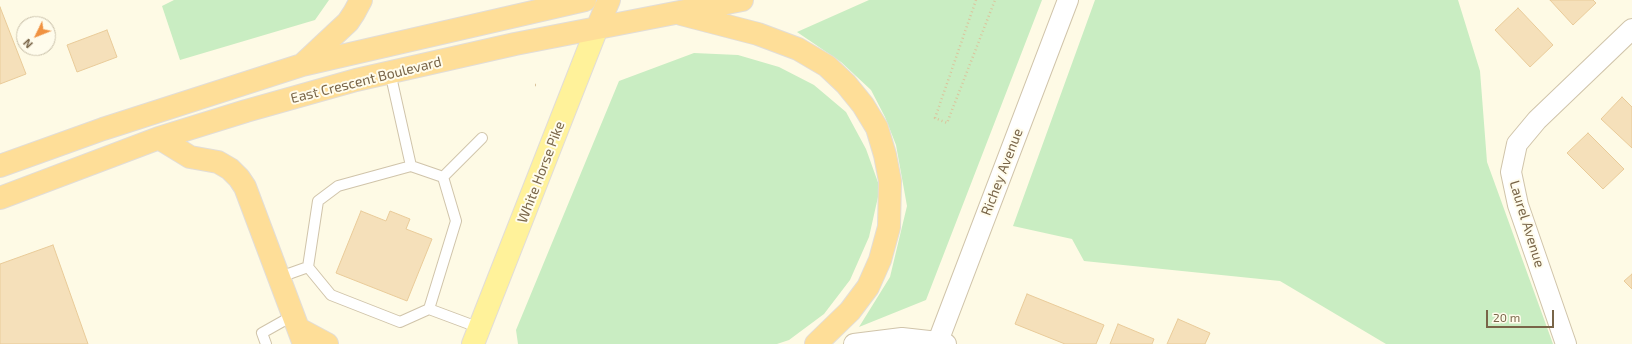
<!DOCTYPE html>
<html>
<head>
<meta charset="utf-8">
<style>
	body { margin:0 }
	#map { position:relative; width:1632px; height:344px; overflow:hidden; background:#fefae5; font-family:"Exo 2",sans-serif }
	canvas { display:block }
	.north { position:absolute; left:16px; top:16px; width:40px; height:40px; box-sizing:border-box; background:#fffcec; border:1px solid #c9c0aa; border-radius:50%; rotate:227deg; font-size:11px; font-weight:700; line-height:16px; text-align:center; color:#796548 }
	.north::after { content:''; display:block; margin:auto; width:14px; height:18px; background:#f09241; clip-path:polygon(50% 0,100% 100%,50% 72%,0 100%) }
	.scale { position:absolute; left:1486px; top:310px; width:68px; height:18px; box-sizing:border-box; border:2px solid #796548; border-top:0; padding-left:5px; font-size:12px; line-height:14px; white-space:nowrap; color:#796548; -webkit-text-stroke:3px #fffcec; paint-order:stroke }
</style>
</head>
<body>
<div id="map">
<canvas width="1632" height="344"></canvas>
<div class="north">N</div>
<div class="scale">20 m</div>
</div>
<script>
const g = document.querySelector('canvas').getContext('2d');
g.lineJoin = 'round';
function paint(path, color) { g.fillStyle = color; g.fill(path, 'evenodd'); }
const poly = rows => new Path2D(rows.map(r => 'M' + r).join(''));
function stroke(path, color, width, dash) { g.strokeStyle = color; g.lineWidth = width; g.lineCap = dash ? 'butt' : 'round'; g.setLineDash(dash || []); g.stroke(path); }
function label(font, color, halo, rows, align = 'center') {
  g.font = font + ' "Exo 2",sans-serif'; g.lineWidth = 4; g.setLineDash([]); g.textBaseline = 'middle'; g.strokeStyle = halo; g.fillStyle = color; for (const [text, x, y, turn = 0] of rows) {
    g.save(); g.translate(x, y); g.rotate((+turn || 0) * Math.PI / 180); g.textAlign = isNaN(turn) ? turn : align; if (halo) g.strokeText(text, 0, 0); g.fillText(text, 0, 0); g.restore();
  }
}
paint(poly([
	[174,0,329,0,315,20,180,60,162,6],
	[869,0,1042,0,926,300,859,327,890,277,907,206,896,145,885,117,871,90,841,62,797,32],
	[1095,0,1458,0,1480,71,1487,162,1553,344,1386,344,1280,281,1084,261,1072,239,1013,226],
	[694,53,738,55,779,67,814,85,846,112,866,149,880,188,869,237,850,280,824,314,789,340,777,344,518,344,516,330,619,81]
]), '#c9edc2');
const building = poly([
	[1550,0,1593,0,1596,3,1573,25,1550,0],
	[0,7,26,74,0,84,0,7],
	[1518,8,1553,45,1530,67,1495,30,1518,8],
	[107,30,117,57,77,72,67,45,107,30],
	[1622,97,1632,107,1632,148,1601,119,1622,97],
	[1588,133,1624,169,1603,189,1567,153,1588,133],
	[361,211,386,221,390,211,410,219,406,229,432,239,407,301,336,273,361,211],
	[53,245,88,344,0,344,0,264,53,245],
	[1632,274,1632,289,1624,281,1632,274],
	[1027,294,1104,325,1096,344,1065,344,1015,324,1027,294],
	[1178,319,1210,333,1205,344,1167,344,1178,319],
	[1118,324,1154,339,1152,344,1110,344,1118,324]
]);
paint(building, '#f5e0ba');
stroke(building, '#e9cb99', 1);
const service = poly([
	[390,72,411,166,443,177],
	[308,267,318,201,338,186,411,166],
	[280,277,308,267,331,295,400,322,429,309,480,328],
	[429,309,456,221,443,177,482,138],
	[266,344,262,333,294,315]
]);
const minor = poly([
	[854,344,902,338,938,342,946,344],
	[937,344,1068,0],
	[1566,344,1518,205,1511,172,1517,144,1537,120,1632,29]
]);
const primary = poly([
	[473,344,597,28]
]);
const trunk = poly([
	[681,14,758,34,798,49,827,66,846,84,863,105,877,128,885,155,890,181,889,227,880,260,868,287,850,311,816,344],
	[597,28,609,0],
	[302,65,348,22,354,13,361,0],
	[159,138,190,157,218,162,230,169,239,178,245,187,304,344],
	[0,166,103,129,302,65,585,0],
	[0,198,159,138,246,111,356,80,515,44,742,0],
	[299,329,327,344]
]);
stroke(service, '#d0c4aa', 12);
stroke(minor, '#d0c4aa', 22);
stroke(primary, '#e2ddd7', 24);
stroke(trunk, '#e2ddd7', 24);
stroke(poly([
	[976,0,935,118,947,123,995,0],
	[535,85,539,85]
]), '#dbc49d', 2.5, [1, 3]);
stroke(service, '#fff', 10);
stroke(minor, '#fff', 20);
stroke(primary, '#fff29a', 22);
stroke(trunk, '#fede98', 22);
label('14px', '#796548', '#fffcec', [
	["East Crescent Boulevard",366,80,-14],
	["White Horse Pike",541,172,-69],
	["Richey Avenue",1002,172,-69],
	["Laurel Avenue",1527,224,73]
]);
</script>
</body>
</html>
